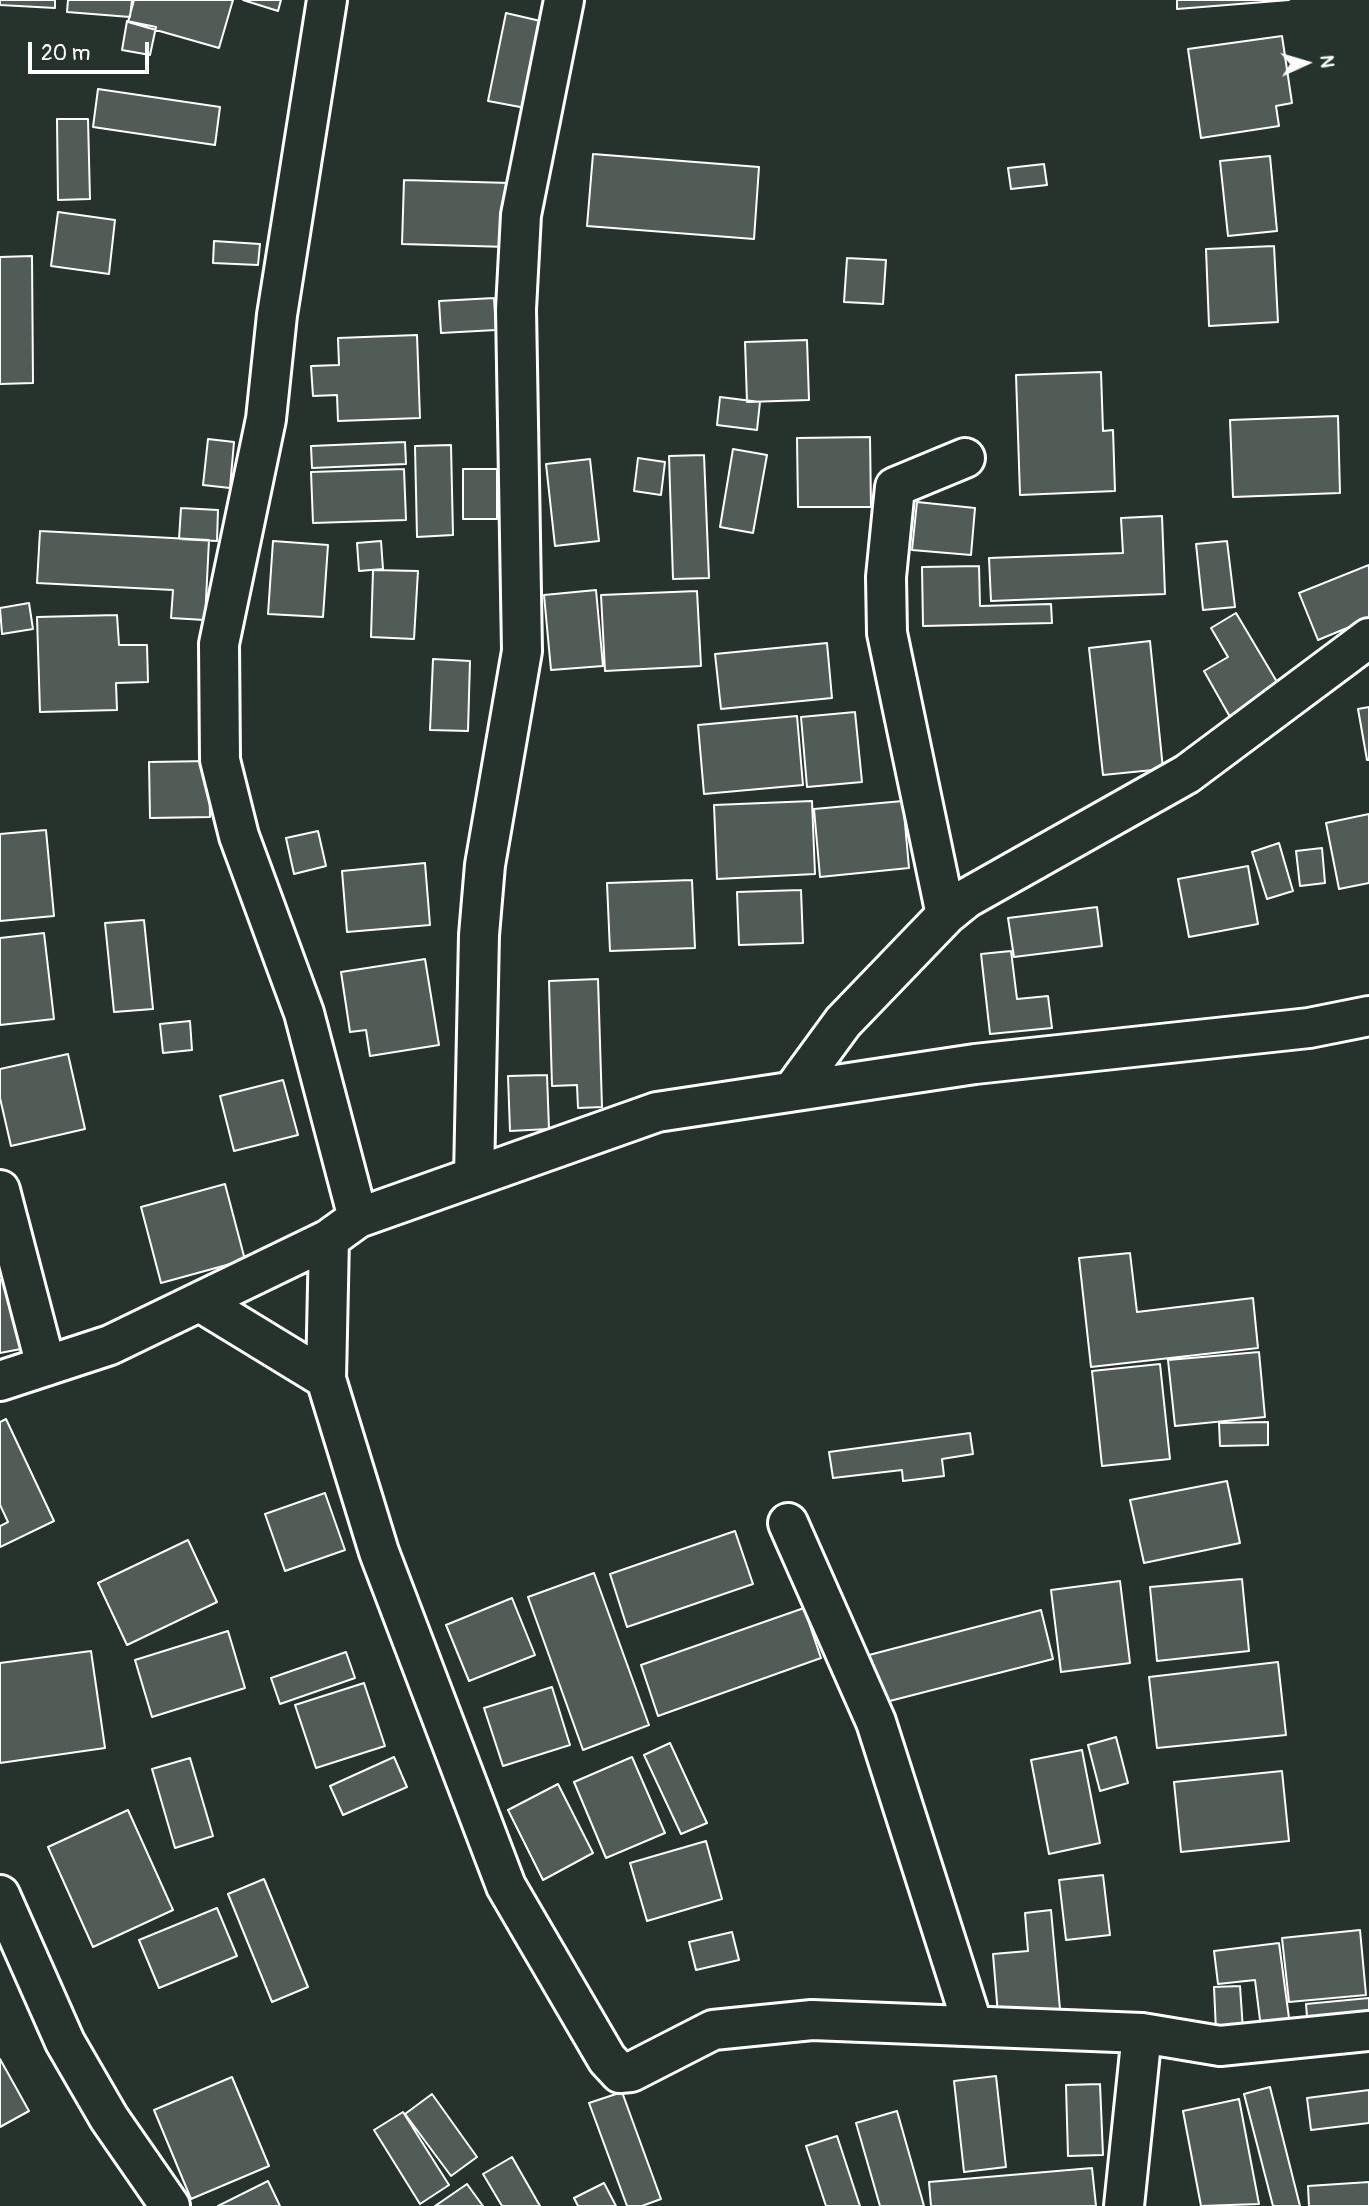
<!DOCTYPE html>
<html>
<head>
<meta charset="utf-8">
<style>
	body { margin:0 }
	#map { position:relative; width:1369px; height:2206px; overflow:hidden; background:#26332d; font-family:Pangolin,sans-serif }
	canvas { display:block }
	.north { position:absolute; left:1271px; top:28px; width:70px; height:70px; -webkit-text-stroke:5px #26332d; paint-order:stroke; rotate:86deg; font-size:19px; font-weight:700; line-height:28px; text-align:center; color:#fff }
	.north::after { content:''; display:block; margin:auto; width:24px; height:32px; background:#fff; clip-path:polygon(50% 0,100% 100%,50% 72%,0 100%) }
	.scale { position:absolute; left:28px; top:42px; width:121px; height:32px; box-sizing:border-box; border:4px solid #fff; border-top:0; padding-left:9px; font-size:21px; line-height:24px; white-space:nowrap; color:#fff; -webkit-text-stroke:5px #26332d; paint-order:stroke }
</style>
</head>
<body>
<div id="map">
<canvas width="1369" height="2206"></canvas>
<div class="north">N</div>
<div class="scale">20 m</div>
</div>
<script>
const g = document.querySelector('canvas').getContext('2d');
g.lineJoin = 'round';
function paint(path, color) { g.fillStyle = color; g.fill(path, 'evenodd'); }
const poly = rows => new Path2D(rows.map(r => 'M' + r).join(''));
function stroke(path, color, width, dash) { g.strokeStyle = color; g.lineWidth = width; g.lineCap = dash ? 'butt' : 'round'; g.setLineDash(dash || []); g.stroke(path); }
const building = poly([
	[0,0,55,0,55,8,0,5,0,0],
	[68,0,132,0,130,17,67,12,68,0],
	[134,0,233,0,219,48,128,22,134,0],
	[243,0,281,0,278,11,243,0],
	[1177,0,1289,0,1177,9,1177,0],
	[506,13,549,23,531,109,488,101,506,13],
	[127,21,156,27,150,55,122,50,127,21],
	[1282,36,1292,103,1276,106,1279,126,1201,138,1188,49,1282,36],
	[98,89,220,107,215,145,93,127,98,89],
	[57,119,88,119,90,199,58,200,57,119],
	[593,154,759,167,754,239,587,226,593,154],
	[1270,156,1277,231,1228,236,1220,161,1270,156],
	[1044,164,1047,185,1011,189,1008,168,1044,164],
	[404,180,510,183,508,247,402,244,404,180],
	[58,212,115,220,109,274,51,266,58,212],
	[214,241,260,244,258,265,213,263,214,241],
	[1274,246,1278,322,1209,326,1206,249,1274,246],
	[32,256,33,383,0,384,0,257,32,256],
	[847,258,886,260,883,304,844,302,847,258],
	[494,298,496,330,441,333,439,301,494,298],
	[417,335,420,418,338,421,337,395,313,396,311,366,339,365,338,338,417,335],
	[807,340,809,400,747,402,745,342,807,340],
	[1101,372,1103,431,1113,430,1115,491,1020,495,1016,375,1101,372],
	[720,397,760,402,757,430,717,425,720,397],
	[1338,416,1340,493,1233,497,1230,420,1338,416],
	[870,437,871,507,798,507,797,438,870,437],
	[208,439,234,442,230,488,203,485,208,439],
	[405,442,406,464,312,468,311,446,405,442],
	[451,445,453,535,417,537,415,446,451,445],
	[733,449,767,455,753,533,720,527,733,449],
	[704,455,709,578,673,579,669,456,704,455],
	[638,458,665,462,661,495,634,491,638,458],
	[590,459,599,541,555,546,546,464,590,459],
	[404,469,406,520,313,523,311,472,404,469],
	[463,469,497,469,497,519,463,519,463,469],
	[917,502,975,508,971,555,912,550,917,502],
	[181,508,218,510,217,541,179,539,181,508],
	[1162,516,1165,594,991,601,989,558,1123,553,1121,518,1162,516],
	[40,531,209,540,205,620,171,618,173,590,37,583,40,531],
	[273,541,328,545,323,617,268,614,273,541],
	[381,541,383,569,359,571,357,543,381,541],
	[1227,541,1235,607,1203,610,1196,544,1227,541],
	[1369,565,1369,619,1318,640,1299,593,1369,565],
	[979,566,980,606,1051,604,1052,623,923,626,922,567,979,566],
	[373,570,418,571,414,639,371,637,373,570],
	[596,590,603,666,551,670,544,595,596,590],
	[697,591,701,666,605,671,601,595,697,591],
	[29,603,33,629,2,634,0,608,29,603],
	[1236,613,1280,687,1230,717,1204,671,1228,657,1211,628,1236,613],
	[117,615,119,645,147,645,148,682,116,683,117,710,40,712,37,617,117,615],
	[1150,641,1163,769,1103,775,1089,648,1150,641],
	[827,643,832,698,721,709,715,654,827,643],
	[433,659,470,661,468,731,430,730,433,659],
	[1369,707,1369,760,1367,760,1358,709,1369,707],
	[855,712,862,782,807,787,801,717,855,712],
	[797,716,803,785,704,794,698,725,797,716],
	[209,761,210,817,150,818,149,762,209,761],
	[812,801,815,874,717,879,714,805,812,801],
	[903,801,909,868,820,877,814,809,903,801],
	[1369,814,1369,883,1339,889,1326,823,1369,814],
	[46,830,54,916,0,921,0,834,46,830],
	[318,831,326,866,294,874,286,838,318,831],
	[1279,843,1293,891,1267,899,1252,852,1279,843],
	[1322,848,1325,883,1300,886,1296,851,1322,848],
	[425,863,430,925,347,932,342,871,425,863],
	[1248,866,1258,924,1189,937,1178,879,1248,866],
	[692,880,695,948,610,951,607,883,692,880],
	[801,890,803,943,739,945,737,892,801,890],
	[1097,907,1102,946,1014,957,1008,918,1097,907],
	[144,920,153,1009,114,1012,105,923,144,920],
	[44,933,54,1019,0,1025,0,938,44,933],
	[1011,951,1017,999,1048,996,1052,1028,990,1034,981,954,1011,951],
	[425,959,439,1045,370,1056,366,1030,350,1032,341,972,425,959],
	[598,979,602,1107,578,1108,577,1085,552,1086,549,981,598,979],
	[190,1021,192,1050,163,1053,160,1024,190,1021],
	[68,1054,85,1129,11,1146,0,1098,0,1069,68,1054],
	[547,1075,549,1129,510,1131,508,1076,547,1075],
	[283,1080,298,1135,234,1151,220,1096,283,1080],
	[225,1184,245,1260,161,1283,141,1207,225,1184],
	[1130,1253,1137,1312,1253,1298,1258,1348,1091,1367,1079,1258,1130,1253],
	[14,1278,26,1348,0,1353,0,1280,14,1278],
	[1259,1352,1265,1417,1175,1426,1168,1360,1259,1352],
	[1160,1364,1170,1459,1102,1466,1092,1371,1160,1364],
	[6,1419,54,1521,0,1547,0,1526,8,1522,0,1505,0,1422,6,1419],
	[1268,1422,1268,1445,1220,1446,1219,1423,1268,1422],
	[970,1433,973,1454,942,1459,944,1476,903,1481,902,1470,833,1478,829,1452,970,1433],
	[1227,1481,1240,1543,1144,1563,1130,1500,1227,1481],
	[325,1493,345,1550,285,1571,265,1514,325,1493],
	[735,1531,753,1584,627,1627,610,1574,735,1531],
	[188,1540,217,1602,127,1645,98,1583,188,1540],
	[594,1573,649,1725,583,1750,528,1597,594,1573],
	[1242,1579,1249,1651,1157,1661,1150,1587,1242,1579],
	[1120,1581,1130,1663,1061,1672,1051,1590,1120,1581],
	[512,1598,535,1655,469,1681,446,1625,512,1598],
	[804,1608,821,1658,658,1716,641,1665,804,1608],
	[1041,1610,1053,1659,882,1703,869,1655,1041,1610],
	[228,1631,245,1688,152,1717,135,1660,228,1631],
	[91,1651,105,1748,0,1763,0,1663,91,1651],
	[346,1652,355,1678,280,1704,271,1678,346,1652],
	[1278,1662,1286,1735,1157,1748,1149,1677,1278,1662],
	[364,1683,385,1746,316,1768,295,1705,364,1683],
	[552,1687,570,1745,503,1766,484,1708,552,1687],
	[1116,1737,1128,1783,1100,1791,1088,1745,1116,1737],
	[670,1743,707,1823,681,1834,644,1755,670,1743],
	[1082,1750,1100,1843,1049,1854,1031,1760,1082,1750],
	[394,1757,407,1787,343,1815,330,1786,394,1757],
	[632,1757,665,1833,606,1858,574,1782,632,1757],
	[190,1758,213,1836,175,1848,152,1769,190,1758],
	[1282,1771,1289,1841,1181,1852,1174,1782,1282,1771],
	[558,1784,593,1853,543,1880,508,1810,558,1784],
	[128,1810,173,1910,93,1947,48,1847,128,1810],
	[706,1841,722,1899,647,1921,630,1863,706,1841],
	[1103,1875,1110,1935,1066,1940,1059,1880,1103,1875],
	[264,1879,308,1987,272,2002,228,1894,264,1879],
	[217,1908,237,1956,159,1988,139,1940,217,1908],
	[1051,1910,1060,2009,998,2015,993,1954,1028,1951,1025,1913,1051,1910],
	[1360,1930,1366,1995,1289,2002,1282,1938,1360,1930],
	[732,1932,739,1960,696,1970,689,1942,732,1932],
	[1279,1943,1291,2033,1262,2036,1255,1980,1218,1984,1214,1951,1279,1943],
	[1240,1986,1243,2030,1216,2031,1214,1987,1240,1986],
	[1369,1998,1369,2024,1308,2030,1306,2004,1369,1998],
	[0,2059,29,2111,0,2127,0,2059],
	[996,2076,1006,2167,964,2172,954,2081,996,2076],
	[232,2077,269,2166,191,2199,154,2110,232,2077],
	[1100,2084,1103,2155,1068,2156,1066,2085,1100,2084],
	[1270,2087,1300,2206,1273,2206,1244,2094,1270,2087],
	[1369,2090,1369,2123,1311,2130,1307,2098,1369,2090],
	[622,2092,661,2199,642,2206,627,2206,589,2103,622,2092],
	[432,2094,477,2157,451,2176,405,2114,432,2094],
	[1239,2099,1259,2204,1201,2206,1183,2111,1239,2099],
	[897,2111,924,2206,880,2206,856,2123,897,2111],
	[403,2112,449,2185,420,2204,374,2130,403,2112],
	[837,2136,860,2206,826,2206,806,2146,837,2136],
	[512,2157,540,2206,502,2206,483,2174,512,2157],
	[1092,2168,1096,2206,931,2206,929,2182,1092,2168],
	[268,2181,280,2206,218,2206,268,2181],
	[1369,2182,1369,2206,1309,2206,1308,2186,1369,2182],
	[604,2183,616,2206,578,2206,574,2198,604,2183],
	[467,2184,483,2206,435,2206,467,2184]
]);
paint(building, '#515c57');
stroke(building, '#fff', 2);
const minor = poly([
	[946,915,887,633,886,577,895,487,965,458],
	[794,1089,843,1022,946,915,967,898,1187,774,1369,638],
	[474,1177,479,935,485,865,522,651,516,309,521,215,564,0],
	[0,1190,46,1366],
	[358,1218,657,1112,975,1064,1309,1028,1369,1016],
	[329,1239,326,1379,379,1552,506,1886,607,2059,620,2073,631,2072,713,2030,812,2020,1142,2033,1220,2046,1369,2031],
	[200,1302,326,1379],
	[0,1381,110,1345,329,1239,358,1218,304,1013,239,836,220,760,219,644,266,419,277,315,327,0],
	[788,1523,876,1722,973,2026],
	[0,1895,65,2042,109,2118,170,2206],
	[1124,2206,1142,2033]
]);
stroke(minor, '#fff', 44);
stroke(minor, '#26332d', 38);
</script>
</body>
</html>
